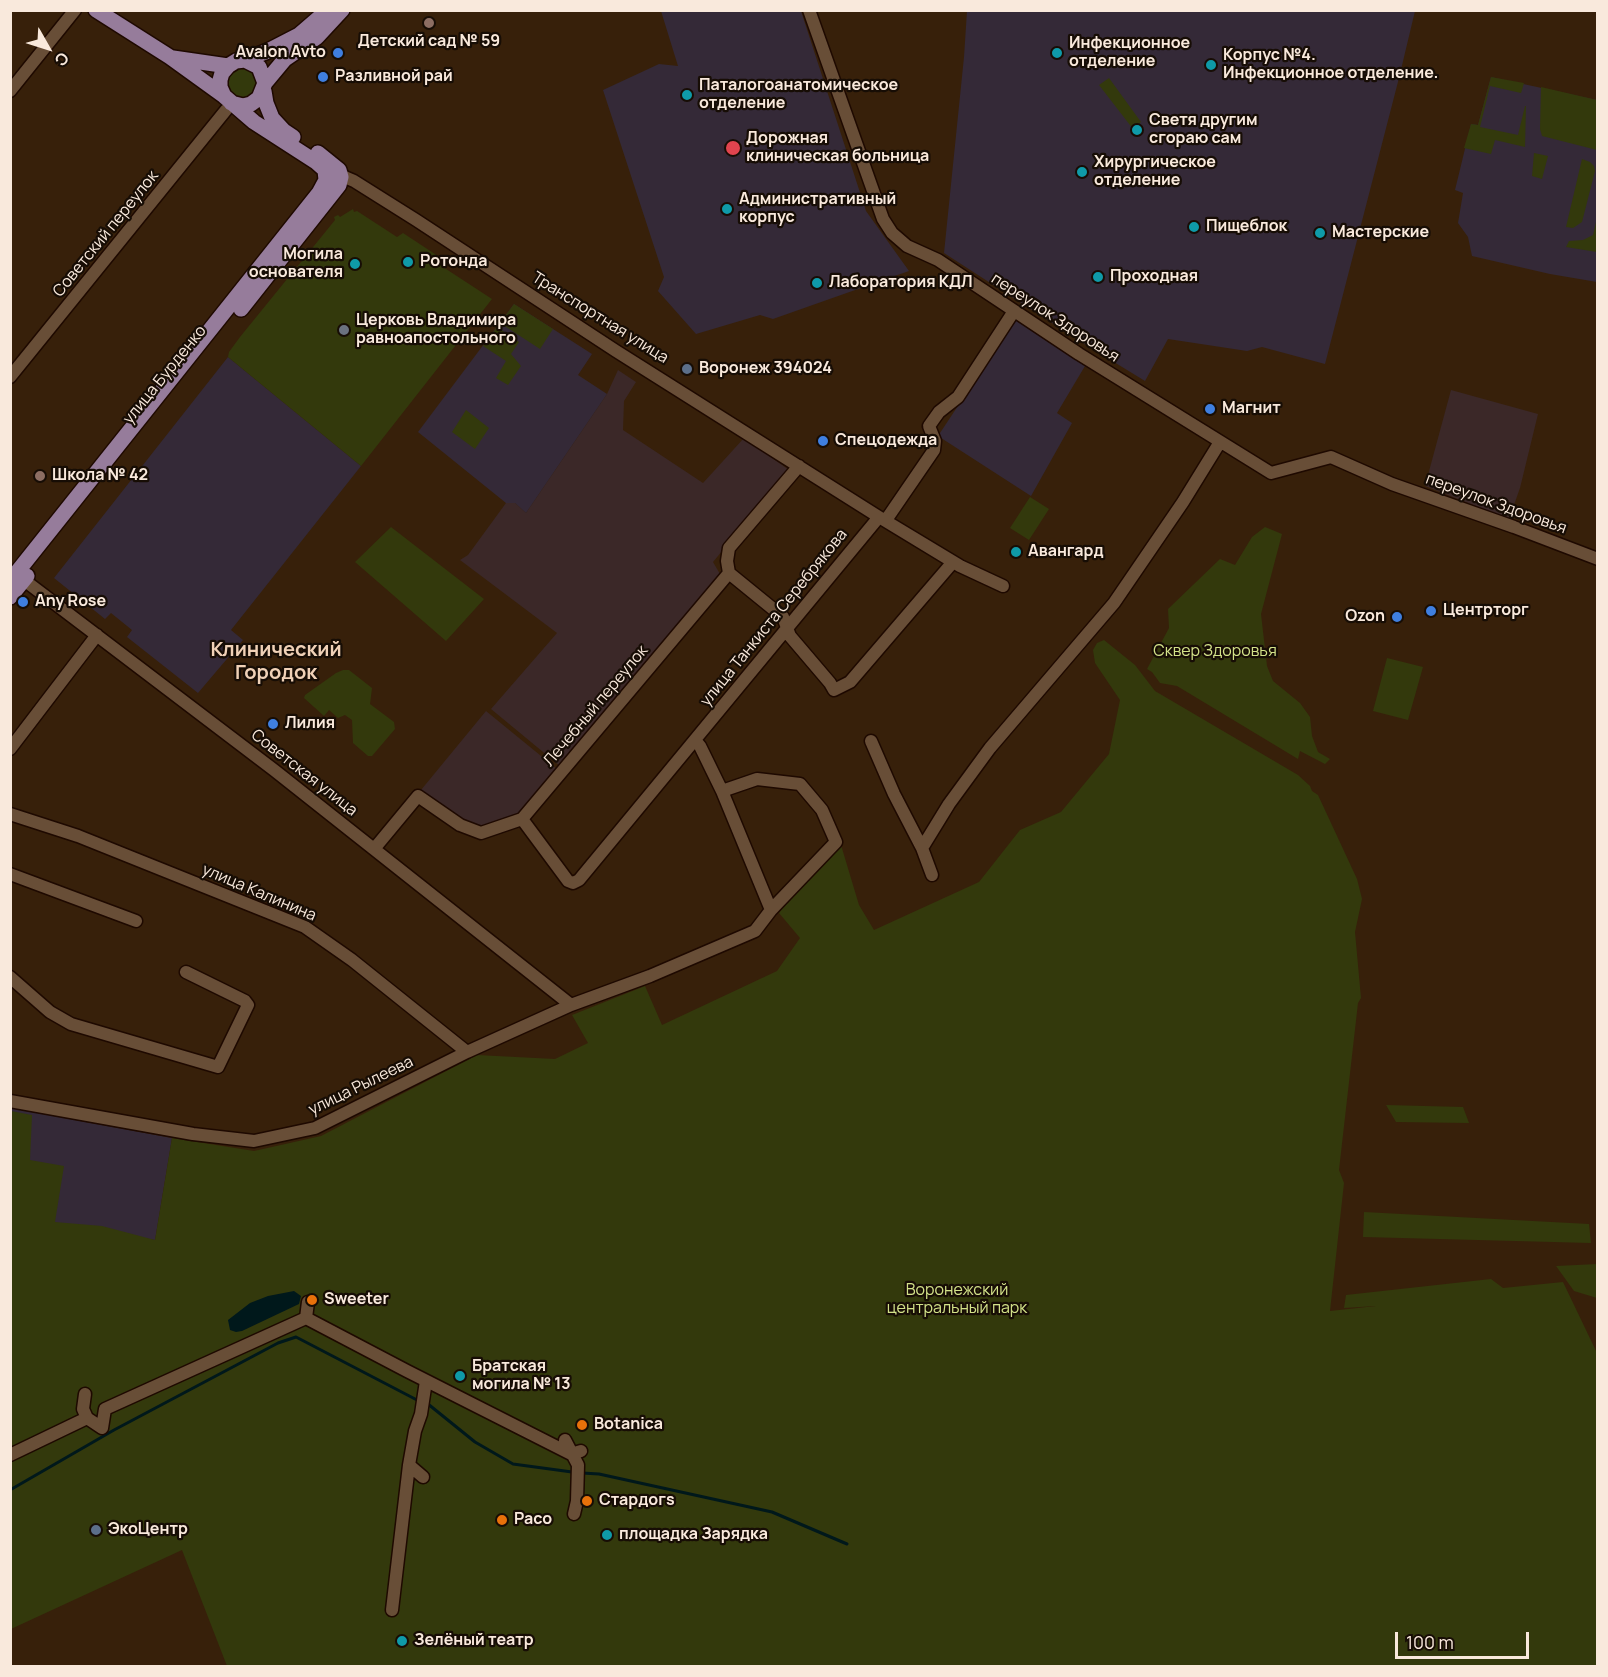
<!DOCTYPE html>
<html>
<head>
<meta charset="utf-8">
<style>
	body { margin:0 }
	#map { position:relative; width:1608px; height:1677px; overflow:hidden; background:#37200a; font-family:Manrope,sans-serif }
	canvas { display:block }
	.frame { position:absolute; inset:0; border:12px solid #f9e9dc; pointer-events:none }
	.north { position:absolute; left:18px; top:18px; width:60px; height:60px; -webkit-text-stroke:4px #170d05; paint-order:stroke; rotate:129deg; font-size:16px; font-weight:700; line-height:24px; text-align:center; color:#f9e9dc }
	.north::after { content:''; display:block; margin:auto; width:21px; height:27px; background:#f9e9dc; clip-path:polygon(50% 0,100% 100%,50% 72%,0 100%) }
	.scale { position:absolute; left:1395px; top:1632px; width:134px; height:27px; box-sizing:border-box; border:3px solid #f9e9dc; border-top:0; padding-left:8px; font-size:18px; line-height:21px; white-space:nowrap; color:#f9e9dc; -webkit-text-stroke:4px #170d05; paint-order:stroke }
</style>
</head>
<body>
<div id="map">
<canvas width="1608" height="1677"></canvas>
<div class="frame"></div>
<div class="north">С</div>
<div class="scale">100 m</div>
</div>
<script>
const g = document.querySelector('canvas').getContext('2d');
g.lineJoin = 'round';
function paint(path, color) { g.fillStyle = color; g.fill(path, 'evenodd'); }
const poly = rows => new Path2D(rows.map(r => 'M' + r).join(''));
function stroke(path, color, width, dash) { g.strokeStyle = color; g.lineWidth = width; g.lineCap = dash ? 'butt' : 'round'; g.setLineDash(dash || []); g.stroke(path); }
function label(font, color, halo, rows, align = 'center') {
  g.font = font + ' Manrope,sans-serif'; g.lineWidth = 4.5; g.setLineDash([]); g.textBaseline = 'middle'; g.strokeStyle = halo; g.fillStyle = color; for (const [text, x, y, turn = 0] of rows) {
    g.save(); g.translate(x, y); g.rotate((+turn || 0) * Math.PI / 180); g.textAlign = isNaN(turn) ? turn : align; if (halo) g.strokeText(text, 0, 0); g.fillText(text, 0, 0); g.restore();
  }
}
paint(poly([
	[618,370,636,382,624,401,623,430,703,483,744,438,789,470,713,562,720,574,560,766,491,709,557,633,460,560,468,555,506,503,515,503,526,513,607,394],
	[1451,390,1538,414,1520,488,1509,519,1425,486],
	[486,711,557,769,515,817,478,829,421,790]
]), '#3b2828');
paint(poly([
	[661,11,801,11,866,211,909,271,773,319,760,315,696,334,658,291,664,277,603,90,659,64,678,66],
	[967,11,1415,11,1399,78,1325,364,1262,347,1247,351,1168,339,1145,381,1083,343,944,253,964,57],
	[1491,77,1597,100,1597,282,1550,274,1472,256,1468,237,1458,223,1463,193,1455,190,1471,124,1478,125],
	[514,304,592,354,578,375,607,394,526,513,515,503,506,503,418,432],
	[1015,320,1085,366,1057,413,1072,423,1031,496,938,436],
	[228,357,361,466,231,630,243,640,198,693,127,637,132,630,111,613,105,619,54,578],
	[10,1108,172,1138,155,1240,11,1224]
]), '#342937');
paint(poly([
	'226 83a16 16 0 1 1 32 0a16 16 0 1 1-32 0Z',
	[1491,77,1524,83,1522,90,1521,93,1490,86,1480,127,1518,135,1525,106,1526,106,1525,147,1495,140,1491,154,1464,148,1471,124,1478,125],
	[1109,78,1141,122,1133,129,1099,85],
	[1541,87,1597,100,1597,150,1542,136,1540,129],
	[1534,153,1548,156,1542,179,1532,176],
	[1582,159,1590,162,1594,166,1595,171,1582,222,1573,228,1566,227],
	[353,209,354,212,357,211,397,237,403,233,441,258,443,267,492,299,361,466,228,357,229,352,240,337,335,220,334,217,338,215,340,217],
	[1597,218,1597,252,1566,247,1569,241,1583,240,1593,235],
	[514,304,553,329,540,349,500,323],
	[497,327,519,342,511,354,521,366,508,385,496,378,506,361,483,346],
	[466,410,489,428,475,449,452,432],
	[1030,497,1049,509,1029,540,1010,528],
	[391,527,484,599,446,641,355,562],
	[1265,527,1282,534,1261,614,1267,666,1273,681,1300,703,1310,717,1312,736,1318,752,1330,759,1325,764,1300,751,1298,759,1177,686,1160,683,1152,672,1147,669,1169,628,1168,609,1220,559,1235,565,1252,537],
	[1104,640,1135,665,1155,691,1298,775,1310,786,1312,791,1318,795,1357,879,1362,899,1355,932,1361,998,1358,1003,1339,1170,1344,1183,1330,1311,1376,1306,1344,1308,1346,1295,1491,1279,1503,1288,1563,1282,1597,1353,1597,1666,227,1666,182,1550,11,1629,11,1111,32,1115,30,1160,64,1166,55,1222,102,1226,155,1240,172,1138,254,1151,321,1136,477,1055,555,1059,588,1043,572,1015,645,986,662,1025,777,971,800,938,779,913,790,897,841,845,859,905,874,930,979,882,1020,830,1061,812,1109,754,1120,700,1095,663,1093,650,1097,643],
	[1387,658,1423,667,1408,720,1373,711],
	[343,670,349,670,372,688,370,704,394,722,395,729,372,756,368,756,353,743,352,720,345,715,338,718,329,710,324,716,304,698,305,695,336,673],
	[1386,1105,1463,1107,1469,1123,1396,1122],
	[1364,1212,1589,1224,1591,1243,1363,1237],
	[1597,1264,1597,1298,1574,1291,1556,1266]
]), '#33390c');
paint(poly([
	[294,1291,301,1296,299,1304,242,1331,236,1332,230,1330,228,1320,250,1303,268,1296]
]), '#00181b');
stroke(poly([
	[428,1404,475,1442,513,1464,572,1472],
	[582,1473,599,1474,772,1512,847,1544],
	[10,1490,114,1430,278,1343,296,1337,417,1400]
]), '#00181b', 3);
const minor = poly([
	[809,10,883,219,892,233,907,246,938,260,1079,354,1271,473,1331,457,1392,484,1514,527,1598,559],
	[10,91,75,10],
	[333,172,354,181,416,220,616,351,879,517,960,566,1003,586],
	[10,377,226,110],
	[886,520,934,450,935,441,929,426,939,412,958,397,1014,311],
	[729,573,783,617,790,636,830,683,834,690,850,682,953,562],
	[17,578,24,580,274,770,571,1005],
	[871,741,894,794,922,848,949,804,990,748,1114,603,1183,502,1220,442],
	[10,749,97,635],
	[722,791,757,779,800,784,822,810,836,842,771,910],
	[10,814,78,836,305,927,352,960,467,1052],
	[522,819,568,881,573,883,579,880,879,517],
	[922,848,932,875],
	[374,849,418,796,460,825,481,833,522,819,729,573,727,561,729,548,799,466],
	[10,874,136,921],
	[10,977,50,1012,71,1024,218,1067,248,1005,245,1001,186,972],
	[10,1101,193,1134,254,1141,315,1128,467,1052,571,1005,650,976,755,931,771,910,722,791,700,746,695,740],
	[306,1318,308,1302],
	[85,1394,83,1409,87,1418],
	[565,1440,578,1465,577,1501,574,1514],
	[10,1455,87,1418,102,1428,105,1409,306,1318,407,1371,571,1454,581,1451],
	[409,1465,423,1477],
	[392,1610,409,1465,415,1431,421,1414,426,1381]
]);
const major = poly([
	[173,58,228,66],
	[245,60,268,51,299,35,328,10],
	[265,83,285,59,317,37,342,10],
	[264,91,266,103,272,118,284,131,293,137],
	[224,96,220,87,220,80,222,73,228,66,236,61,245,60,259,67,265,83,259,98,251,104,243,106,231,103],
	[241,309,339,185,341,177,339,170,318,153],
	[10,581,319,193,326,180,325,170,316,162,254,122,224,96,170,57,96,10],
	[10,597,27,576]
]);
stroke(minor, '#1e0900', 15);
stroke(major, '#1e0900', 18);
stroke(minor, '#684e37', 12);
stroke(major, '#967c9b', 15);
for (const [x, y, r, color] of [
	[429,23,6,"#8d6e63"],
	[338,53,6,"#3f7fe0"],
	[1057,53,6,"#0f9aa8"],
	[1211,65,6,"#0f9aa8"],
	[323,77,6,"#3f7fe0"],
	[687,95,6,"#0f9aa8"],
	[1137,130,6,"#0f9aa8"],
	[733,148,8,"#e0444e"],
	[1082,172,6,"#0f9aa8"],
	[727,209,6,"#0f9aa8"],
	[1194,227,6,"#0f9aa8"],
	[1320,233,6,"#0f9aa8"],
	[408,262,6,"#0f9aa8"],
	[355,264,6,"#0f9aa8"],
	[1098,277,6,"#0f9aa8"],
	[817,283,6,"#0f9aa8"],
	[344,330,6,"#6b7280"],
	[687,369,6,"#5c6f8a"],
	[1210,409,6,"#3f7fe0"],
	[823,441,6,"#3f7fe0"],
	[40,476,6,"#8d6e63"],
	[1016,552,6,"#0f9aa8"],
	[23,602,6,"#3f7fe0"],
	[1431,611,6,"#3f7fe0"],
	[1397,617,6,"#3f7fe0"],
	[273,724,6,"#3f7fe0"],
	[312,1300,6,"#e8710a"],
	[460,1376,6,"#0f9aa8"],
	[582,1425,6,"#e8710a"],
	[587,1501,6,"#e8710a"],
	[502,1520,6,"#e8710a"],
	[96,1530,6,"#5c6f8a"],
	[607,1535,6,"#0f9aa8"],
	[402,1641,6,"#0f9aa8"]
]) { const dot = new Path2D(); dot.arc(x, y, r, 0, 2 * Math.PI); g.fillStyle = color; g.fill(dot); stroke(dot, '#170d05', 2); }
label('bold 16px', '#f9e9dc', '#170d05', [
	["Детский сад № 59",429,42,"center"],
	["Инфекционное",1069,44],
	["отделение",1069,62],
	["Avalon Avto",326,53,"right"],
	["Корпус №4.",1223,56],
	["Инфекционное отделение.",1223,74],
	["Разливной рай",335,77],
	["Паталогоанатомическое",699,86],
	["отделение",699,104],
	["Светя другим",1149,121],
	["сгораю сам",1149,139],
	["Дорожная",746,139],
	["клиническая больница",746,157],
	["Хирургическое",1094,163],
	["отделение",1094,181],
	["Административный",739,200],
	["корпус",739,218],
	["Пищеблок",1206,227],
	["Мастерские",1332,233],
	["Могила",343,255,"right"],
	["основателя",343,273,"right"],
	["Ротонда",420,262],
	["Проходная",1110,277],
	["Лаборатория КДЛ",829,283],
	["Церковь Владимира",356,321],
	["равноапостольного",356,339],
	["Воронеж 394024",699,369],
	["Магнит",1222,409],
	["Спецодежда",835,441],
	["Школа № 42",52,476],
	["Авангард",1028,552],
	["Any Rose",35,602],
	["Центрторг",1443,611],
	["Ozon",1385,617,"right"],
	["Лилия",285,724],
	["Sweeter",324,1300],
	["Братская",472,1367],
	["могила № 13",472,1385],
	["Botanica",594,1425],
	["Стардогs",599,1501],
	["Paco",514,1520],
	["ЭкоЦентр",108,1530],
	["площадка Зарядка",619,1535],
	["Зелёный театр",414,1641]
], 'left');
label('16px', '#f9e9dc', '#170d05', [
	["Советский переулок",106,234,-51],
	["Транспортная улица",600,318,32],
	["переулок Здоровья",1055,318,33],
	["улица Бурденко",165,375,-51],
	["переулок Здоровья",1496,504,20],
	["улица Танкиста Серебрякова",774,618,-51],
	["Лечебный переулок",596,706,-50],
	["Советская улица",304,773,38],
	["улица Калинина",259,893,23],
	["улица Рылеева",361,1086,-26]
]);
label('16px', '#d3e289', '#170d05', [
	["Сквер Здоровья",1215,652],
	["Воронежский",957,1291],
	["центральный парк",957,1309]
]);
label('bold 20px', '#f0d1b7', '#170d05', [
	["Клинический",276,650],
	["Городок",276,673]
]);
</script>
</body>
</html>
